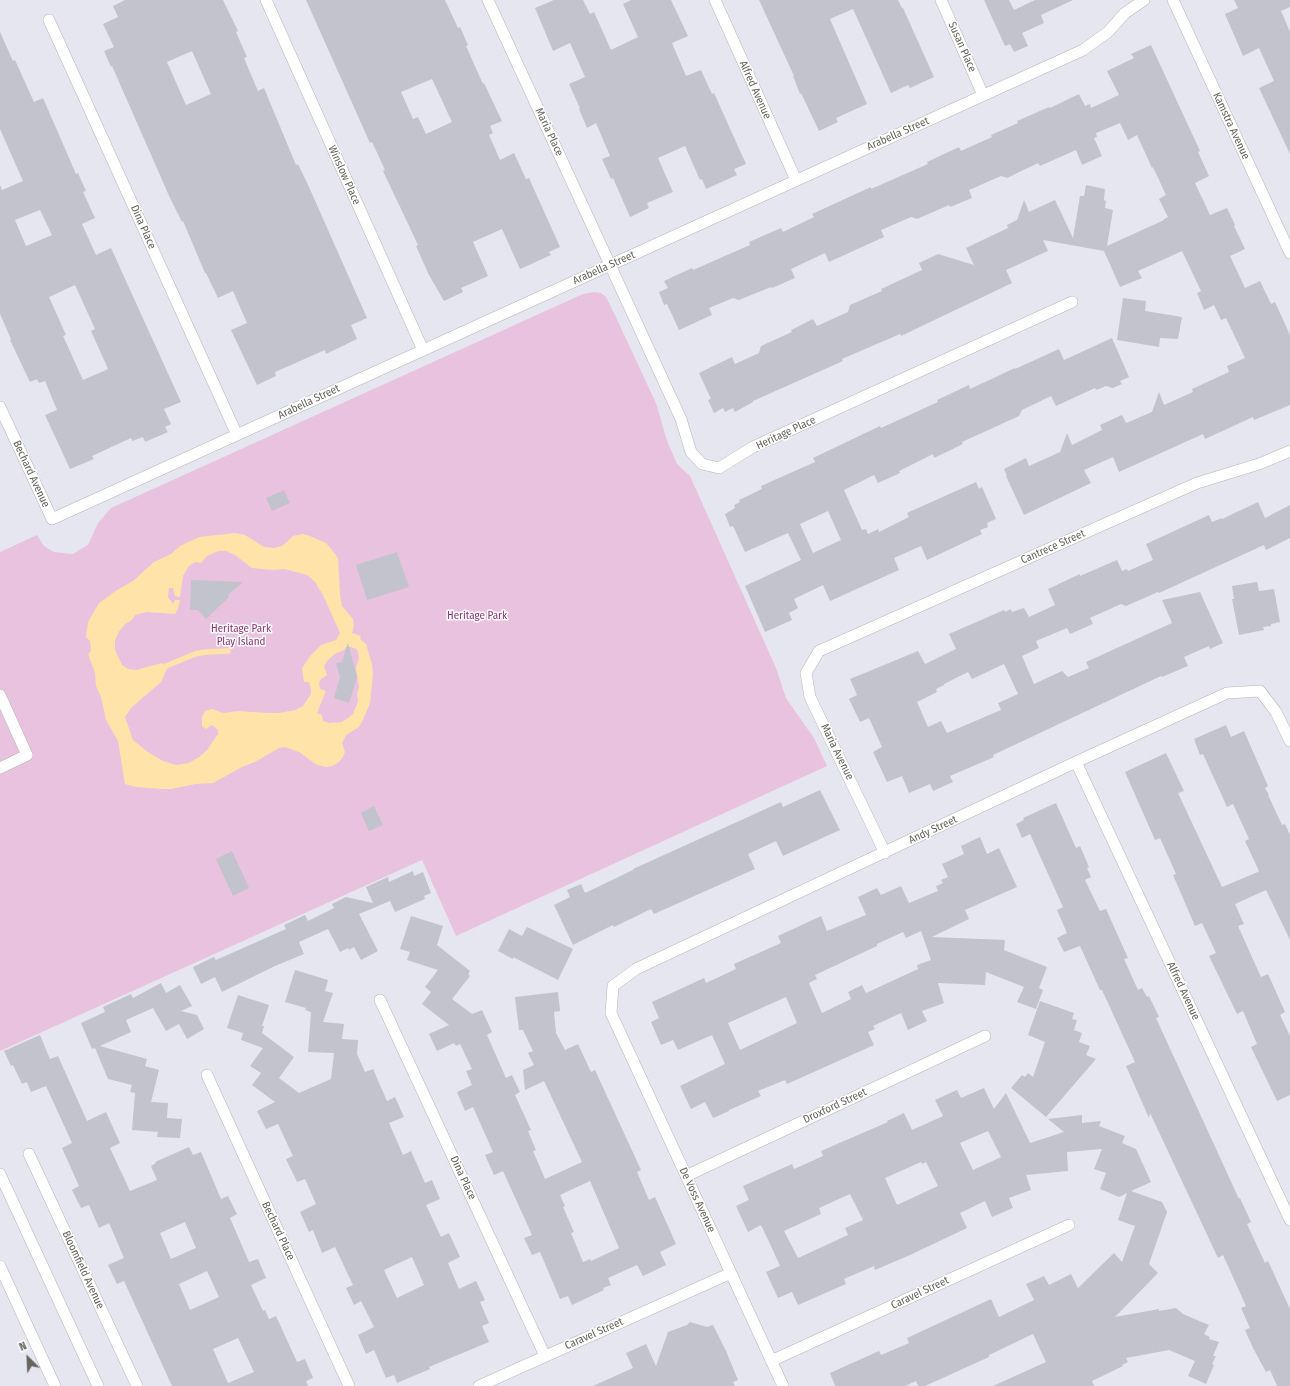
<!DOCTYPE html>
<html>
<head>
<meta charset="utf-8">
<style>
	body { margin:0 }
	#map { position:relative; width:1290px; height:1386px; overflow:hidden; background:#e6e6f1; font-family:"Fira Sans Condensed",sans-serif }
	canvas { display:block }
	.north { position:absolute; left:8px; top:1338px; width:40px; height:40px; -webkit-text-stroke:3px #fff; paint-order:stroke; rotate:336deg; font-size:11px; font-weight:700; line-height:16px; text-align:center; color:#67655e }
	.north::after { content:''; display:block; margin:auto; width:14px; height:18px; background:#67655e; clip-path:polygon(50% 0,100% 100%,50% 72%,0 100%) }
</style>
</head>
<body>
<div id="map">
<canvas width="1290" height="1386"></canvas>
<div class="north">N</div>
</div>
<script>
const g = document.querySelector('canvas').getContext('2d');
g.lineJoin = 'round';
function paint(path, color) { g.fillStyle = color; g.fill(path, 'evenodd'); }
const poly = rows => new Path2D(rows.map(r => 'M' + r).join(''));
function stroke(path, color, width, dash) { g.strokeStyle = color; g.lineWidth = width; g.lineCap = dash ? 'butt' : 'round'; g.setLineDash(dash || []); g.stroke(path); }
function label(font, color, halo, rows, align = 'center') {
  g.font = font + ' "Fira Sans Condensed",sans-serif'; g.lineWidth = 3; g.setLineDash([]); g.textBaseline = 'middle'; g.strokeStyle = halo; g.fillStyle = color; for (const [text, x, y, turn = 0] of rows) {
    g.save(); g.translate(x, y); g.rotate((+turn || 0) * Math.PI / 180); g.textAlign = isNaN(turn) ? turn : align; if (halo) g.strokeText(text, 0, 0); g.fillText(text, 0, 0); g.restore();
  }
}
paint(poly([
	[594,292,601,293,606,297,613,311,656,403,667,441,677,464,690,476,776,668,786,698,814,738,827,766,456,936,422,860,0,1051,0,552,37,535,44,546,54,552,73,554,88,545,98,523,111,508,583,294]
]), '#e9c2e0');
paint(poly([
	[235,533,245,535,264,547,274,548,282,546,293,536,303,534,310,536,326,543,332,550,338,558,340,595,342,606,353,619,354,625,352,633,361,636,360,639,366,644,372,664,373,674,370,703,363,720,359,727,346,735,342,743,345,752,343,757,339,762,332,766,326,767,317,765,299,752,285,747,279,748,255,762,242,767,213,783,195,784,171,789,162,789,136,787,125,784,118,741,106,720,101,697,96,686,95,673,88,654,91,651,90,641,86,637,88,622,99,603,117,590,133,581,154,562,171,554,180,546,199,537],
	[218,551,226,551,235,555,252,568,274,570,284,569,307,575,315,582,323,595,340,633,336,640,321,645,311,655,302,668,304,682,309,682,311,690,311,694,303,706,296,710,279,713,267,713,238,711,223,713,212,709,205,711,202,717,202,726,206,729,212,725,218,730,218,734,207,750,199,757,189,763,176,765,163,761,148,752,133,740,125,717,132,707,161,682,167,669,166,666,162,663,136,670,128,669,122,665,115,650,115,641,118,633,125,624,131,621,135,615,147,612,175,614,178,609,180,600,175,600,173,604,168,597,169,588,173,588,175,596,180,597,183,576,189,566,195,562,201,563,207,556],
	[347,646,357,649,359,658,356,668,359,688,357,693,358,701,353,714,348,718,342,722,329,723,323,721,322,715,317,713,326,691,320,689,319,683,321,679,327,675,324,666,328,660,335,654,344,650]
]), '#ffe3a8');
stroke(poly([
	[166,666,195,654,206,652,228,651]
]), '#ffe3a8', 5.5);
paint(poly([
	[125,0,223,0,238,31,236,32,247,57,244,58,258,91,264,88,296,165,298,164,309,187,367,318,351,325,357,339,326,354,325,350,275,372,276,376,257,385,231,330,247,323,233,291,218,298,206,273,205,273,183,221,182,222,170,198,112,66,111,67,104,51,114,47,103,24,118,17,113,6],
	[192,51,211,94,186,105,167,62],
	[306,0,445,0,458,28,460,27,468,45,466,46,483,84,484,83,502,121,490,126,493,133,489,135,500,160,514,153,526,179,529,178,560,247,549,252,551,255,520,269,502,229,473,242,488,276,461,288,463,292,444,301,429,275,416,246,418,245,383,171,385,170,372,142,370,143],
	[432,79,452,122,426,134,418,117,413,119,401,92],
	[554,0,583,0,590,14,594,12,611,50,638,37,623,4,631,0,671,0,688,36,672,43,686,76,701,70,712,94,714,93,746,164,734,169,737,175,706,189,702,179,700,180,685,146,658,158,673,192,647,203,649,208,630,217,613,178,611,179,602,159,610,156,596,123,587,128,579,109,580,108,569,84,585,77,570,43,553,51,535,8],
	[759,0,898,0,902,8,903,8,934,77,910,88,908,85,891,93,853,9,830,19,867,104,836,118,838,122,819,131,801,93,800,94,793,76,794,76],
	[984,0,1009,0,1014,10,1035,0,1073,0,1041,15,1044,23,1022,33,1028,46,1014,52,1010,44,1005,46],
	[1234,0,1290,0,1290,7,1281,11,1290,32,1290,154,1259,88,1274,81,1259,48,1243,56,1225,14,1238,8],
	[0,32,13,61,15,60,34,102,43,98,76,174,78,173,86,191,83,192,95,218,82,224,96,255,111,248,181,402,164,409,171,424,165,427,168,432,145,442,143,437,132,441,131,438,92,456,94,459,70,469,45,415,57,410,45,381,39,383,37,379,30,382,10,340,11,339,0,314,0,185,2,190,23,181,0,129],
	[40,210,52,235,26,246,15,220],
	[75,285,95,329,91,331,108,369,83,380,63,336,66,335,49,297],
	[1151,45,1200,151,1198,152,1209,176,1195,183,1210,215,1227,208,1235,225,1234,226,1245,249,1230,256,1245,288,1260,281,1271,304,1275,302,1290,335,1290,405,1254,420,1253,417,1205,439,1203,434,1119,472,1113,457,1084,470,1091,483,1024,515,1006,476,1007,476,1004,469,1026,458,1029,466,1060,452,1067,433,1072,445,1102,430,1100,425,1122,415,1126,423,1152,412,1159,392,1164,405,1193,392,1192,389,1229,372,1227,366,1245,358,1226,318,1221,320,1214,305,1204,310,1197,293,1201,291,1182,251,1138,271,1142,278,1120,287,1104,251,1043,240,1048,251,1006,270,1012,283,901,336,900,334,842,359,843,361,753,401,753,402,735,412,733,408,725,412,723,408,714,413,708,400,711,399,699,373,732,357,735,364,759,353,761,346,792,332,791,330,813,319,817,326,848,312,850,305,882,291,881,289,922,270,919,263,938,254,974,265,966,248,1008,228,1007,225,1017,220,1024,200,1029,212,1055,200,1073,238,1080,196,1084,196,1086,185,1105,189,1104,200,1106,201,1105,208,1113,210,1107,246,1164,220,1164,219,1168,217,1159,199,1166,195,1153,167,1152,168,1137,135,1128,140,1120,123,1096,133,1097,137,1094,138,1102,156,1082,165,1076,150,1040,166,1038,163,1007,178,1001,176,969,190,972,198,950,207,949,205,917,219,911,217,881,230,884,237,829,262,825,253,791,269,795,278,772,288,771,287,739,300,733,298,709,308,712,315,679,330,667,304,664,305,659,292,668,288,664,281,692,268,693,270,750,245,749,242,781,228,783,232,814,217,812,214,871,187,871,189,928,164,927,162,959,147,961,151,992,137,991,135,1018,123,1017,121,1049,107,1050,108,1079,94,1085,106,1090,104,1091,108,1119,95,1107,71,1134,58,1131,54],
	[1123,298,1146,301,1145,311,1182,317,1178,339,1160,338,1159,347,1117,340],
	[1112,338,1129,377,1120,381,1122,384,1113,388,1106,386,1096,390,1095,388,1056,406,1051,396,1022,410,1019,416,962,442,963,444,934,458,933,454,899,471,900,473,878,483,874,475,844,490,862,530,866,529,868,534,878,529,879,532,909,517,907,513,976,482,979,489,982,487,996,519,987,523,988,527,980,530,982,534,927,560,921,546,894,558,899,570,830,601,823,585,794,599,798,608,789,613,792,620,765,632,745,586,801,560,788,533,745,552,733,526,730,527,725,514,735,508,734,505,740,502,739,500,762,489,761,486,815,462,813,458,880,426,881,428,938,402,937,400,969,385,970,389,1015,368,1015,369,1059,349,1064,360],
	[828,511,841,540,813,553,800,524],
	[284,490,290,503,272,511,266,498],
	[1258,502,1265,518,1290,505,1290,538,1266,550,1264,545,1159,593,1158,592,1126,606,1121,604,1090,618,1093,624,1070,634,1067,628,1036,641,1039,648,1022,656,1034,684,1062,671,1068,677,1089,668,1086,662,1172,623,1162,600,1200,592,1223,643,1210,649,1209,646,1184,657,1188,666,1162,677,1161,676,993,755,994,757,950,776,953,782,933,791,930,784,909,793,902,776,887,782,873,752,882,747,869,718,860,722,849,699,857,695,850,679,918,651,925,664,956,649,949,634,1004,610,1005,612,1011,609,1012,612,1024,608,1029,617,1055,605,1048,589,1080,574,1080,576,1117,560,1122,571,1127,569,1128,571,1153,560,1146,544,1209,515,1212,522,1222,518,1222,519],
	[1004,664,1018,694,998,703,1001,710,947,733,941,721,928,727,917,702,937,692,936,689,944,685,944,684,968,672,972,679],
	[397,552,409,587,367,600,356,565],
	[191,580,243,582,228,595,229,597,206,619,198,610,190,610],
	[1257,582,1259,591,1274,589,1280,622,1271,624,1271,626,1263,627,1264,630,1239,635,1232,599,1234,599,1232,586],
	[348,643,357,677,349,703,334,698,340,677,336,663,342,662],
	[1226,725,1231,737,1244,731,1268,786,1265,788,1269,795,1268,795,1282,825,1285,824,1290,835,1290,940,1266,890,1235,904,1244,924,1238,926,1261,977,1268,974,1285,1012,1280,1015,1290,1036,1290,1095,1277,1101,1251,1047,1257,1044,1243,1011,1237,1014,1209,956,1216,953,1202,923,1195,926,1173,875,1176,874,1160,838,1155,840,1125,772,1166,753,1184,791,1178,793,1222,887,1258,872,1259,871,1245,841,1249,839,1233,804,1227,807,1203,754,1200,755,1194,739],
	[820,790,840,830,783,856,776,841,748,854,755,869,654,914,651,909,614,927,613,925,573,945,554,905,570,897,567,890,581,884,585,893,633,870,633,869,781,802,783,807],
	[1056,803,1076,848,1080,846,1089,867,1087,868,1091,877,1085,880,1100,911,1106,909,1128,958,1124,959,1138,990,1142,988,1147,997,1149,996,1159,1017,1156,1018,1239,1199,1240,1198,1251,1222,1247,1224,1265,1263,1268,1261,1290,1309,1290,1386,1277,1386,1270,1370,1266,1372,1253,1348,1245,1330,1250,1328,1241,1308,1246,1306,1223,1255,1218,1258,1150,1113,1149,1118,1126,1066,1135,1062,1102,990,1100,990,1080,946,1064,952,1057,938,1067,933,1057,910,1063,907,1030,834,1022,838,1016,824,1024,820,1023,818],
	[374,806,383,825,369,831,361,813],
	[980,837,987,854,999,848,1017,887,965,910,969,919,932,937,1005,940,1004,950,1047,967,1039,988,1043,990,1036,1009,1017,1002,1024,987,986,972,985,985,938,983,944,1003,922,1011,927,1021,908,1030,901,1013,873,1026,875,1029,868,1032,874,1045,787,1084,785,1080,758,1091,761,1096,729,1110,729,1111,713,1118,705,1102,691,1109,680,1086,725,1064,712,1035,678,1050,673,1040,661,1045,651,1022,659,1018,652,1002,704,978,706,983,736,969,734,964,781,943,778,936,821,916,827,931,866,915,858,897,877,888,881,895,901,886,909,903,938,891,936,886,943,883,941,880,948,877,942,864,964,854,961,846],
	[921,931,931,960,917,965,918,969,866,993,862,985,848,992,851,999,822,1013,809,983,817,979,815,975,877,946,877,944,903,932,906,938],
	[786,997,797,1023,740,1050,728,1023],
	[232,851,249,888,233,896,216,859],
	[413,871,414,876,423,872,431,893,424,896,425,899,395,912,390,901,359,914,378,951,361,960,354,947,349,950,348,948,340,952,328,929,299,942,304,954,275,966,222,992,215,977,201,984,193,967,214,957,216,960,286,929,284,925,305,915,308,921,334,908,332,904,346,897,373,903,366,887,388,877,389,882],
	[411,916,443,926,437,945,470,971,468,974,470,976,452,999,472,1014,482,1010,492,1032,487,1035,506,1078,512,1075,520,1092,515,1095,531,1130,528,1131,536,1150,533,1151,545,1179,582,1162,544,1081,525,1090,523,1070,534,1065,528,1053,533,1051,523,1030,519,1030,515,997,558,992,560,1011,554,1012,556,1033,565,1050,578,1044,591,1072,595,1070,641,1170,637,1172,649,1200,655,1197,676,1244,660,1252,666,1265,643,1276,637,1265,608,1278,611,1285,603,1288,604,1290,572,1305,568,1296,560,1299,540,1252,532,1255,524,1238,532,1235,503,1171,494,1175,485,1155,493,1152,473,1107,465,1111,457,1092,472,1085,466,1071,472,1069,460,1044,456,1046,454,1043,437,1051,429,1034,449,1025,422,1004,431,992,425,987,438,970,407,960,410,952,400,949],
	[590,1181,619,1248,591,1261,590,1259,583,1262,571,1233,574,1232,563,1207,565,1206,560,1195],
	[527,927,573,949,558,980,513,957,513,959,498,951,509,929,522,936],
	[295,970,328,980,325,991,333,993,323,1022,344,1024,342,1039,358,1040,357,1054,365,1072,373,1069,387,1101,395,1097,404,1117,389,1123,403,1155,411,1151,425,1183,432,1180,440,1199,426,1205,441,1237,449,1233,460,1257,448,1263,459,1289,476,1281,485,1300,480,1302,489,1323,482,1326,489,1342,429,1367,430,1369,397,1383,394,1375,386,1378,374,1350,366,1354,358,1335,374,1327,361,1301,354,1305,346,1288,353,1285,335,1247,322,1253,313,1230,309,1232,300,1212,316,1204,305,1179,297,1182,286,1159,293,1156,278,1124,266,1129,257,1111,275,1102,252,1085,261,1073,250,1066,263,1048,241,1040,243,1033,227,1028,238,995,269,1005,262,1026,264,1026,262,1033,294,1057,279,1078,299,1093,331,1079,334,1053,308,1052,311,1012,305,1010,306,1008,285,1002],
	[412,1257,424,1285,397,1298,384,1270],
	[161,983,166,993,180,985,192,1006,181,1011,197,1015,204,1029,187,1039,179,1024,166,1031,153,1008,126,1020,131,1032,100,1046,147,1059,145,1066,159,1070,151,1102,168,1103,167,1118,182,1119,180,1138,157,1137,158,1132,132,1130,135,1093,130,1092,132,1085,108,1079,95,1048,92,1049,81,1023,105,1012,103,1007,131,994,133,998],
	[1040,1001,1074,1013,1072,1019,1077,1020,1074,1030,1082,1033,1079,1042,1090,1046,1086,1055,1096,1059,1046,1117,1011,1088,1022,1075,1025,1077,1028,1073,1033,1077,1045,1042,1028,1035],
	[40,1035,50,1059,58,1056,87,1121,106,1112,120,1143,110,1148,130,1191,157,1180,151,1166,156,1163,155,1162,189,1147,193,1155,201,1152,221,1199,228,1196,237,1214,230,1218,249,1262,258,1259,266,1278,251,1285,263,1311,265,1310,269,1319,276,1316,297,1362,305,1359,313,1378,306,1381,308,1386,172,1386,124,1281,117,1284,108,1265,124,1258,109,1223,99,1228,89,1205,81,1208,72,1190,79,1186,62,1148,72,1143,46,1086,31,1092,27,1082,22,1084,13,1065,11,1066,4,1051],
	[185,1222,196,1248,171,1259,160,1233],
	[207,1271,219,1297,190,1310,179,1284],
	[238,1338,254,1372,228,1383,213,1349],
	[984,1088,994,1109,1006,1093,1030,1143,1064,1132,1048,1119,1082,1115,1082,1123,1101,1121,1099,1126,1125,1136,1122,1143,1136,1149,1151,1182,1131,1191,1162,1202,1167,1212,1149,1264,1158,1273,1115,1317,1159,1309,1159,1311,1176,1308,1183,1314,1209,1325,1204,1334,1210,1337,1209,1339,1219,1342,1213,1356,1216,1356,1212,1364,1214,1365,1206,1384,1188,1376,1195,1361,1169,1350,1126,1358,1128,1362,1122,1365,1123,1366,1092,1381,1094,1386,993,1386,1046,1362,1033,1334,989,1355,989,1357,925,1386,918,1386,916,1381,905,1386,835,1386,830,1373,879,1351,881,1355,909,1343,907,1338,991,1299,999,1317,1034,1300,1026,1284,1044,1276,1049,1285,1071,1274,1078,1288,1114,1253,1122,1262,1135,1226,1118,1220,1127,1193,1119,1197,1100,1189,1106,1173,1094,1169,1102,1149,1067,1152,1068,1171,1026,1175,1031,1190,1009,1198,1013,1208,992,1217,985,1201,960,1213,967,1228,910,1255,875,1270,874,1266,844,1279,846,1284,798,1305,792,1292,778,1298,766,1272,780,1266,771,1246,761,1225,748,1232,736,1206,749,1200,743,1186,792,1164,794,1169,823,1156,821,1151,888,1122,887,1121,904,1113,912,1130,943,1116,935,1100,957,1090,961,1098],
	[988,1131,1001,1157,973,1170,960,1143],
	[921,1162,922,1164,926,1162,938,1186,897,1205,885,1178],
	[850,1194,863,1220,845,1228,848,1235,798,1258,784,1231,821,1214,819,1208],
	[690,1322,707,1327,713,1325,726,1351,738,1380,733,1382,735,1386,593,1386,633,1368,626,1353,646,1344,656,1366,668,1332,687,1325]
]), '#c2c3cc');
const service = poly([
	[0,695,27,755,0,768]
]);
const minor = poly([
	[266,0,423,350],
	[488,0,681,419,691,452,702,464,719,468,753,447,1072,302],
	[715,0,796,180],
	[941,0,983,95],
	[1173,0,1290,253],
	[49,20,237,435],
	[0,407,52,519,1083,50,1108,32,1125,13,1144,0],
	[1076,762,1290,1220],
	[885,853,810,697,806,673,819,651,1197,483,1259,464,1290,451],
	[380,1000,545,1356],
	[207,1075,349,1386],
	[29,1154,137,1386],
	[686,1176,985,1036],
	[771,1361,1069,1225],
	[479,1386,731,1273],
	[783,1386,611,1013,613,986,636,969,1076,762,1227,693,1260,691,1276,712,1290,741]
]);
const tertiary = poly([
	[0,1174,98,1386],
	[0,1266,55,1386]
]);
stroke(service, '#b6b6af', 12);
stroke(minor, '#b6b6af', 12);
stroke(tertiary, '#b6b6af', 12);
stroke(service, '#fff', 11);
stroke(minor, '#fff', 11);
stroke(tertiary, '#fff', 11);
label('11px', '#67655e', '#fff', [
	["Susan Place",962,47,66],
	["Alfred Avenue",755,90,66],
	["Kamstra Avenue",1231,126,65],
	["Maria Place",549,132,65],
	["Arabella Street",898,134,-24],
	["Winslow Place",344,175,66],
	["Dina Place",143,227,66],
	["Arabella Street",604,268,-24],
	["Arabella Street",309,402,-25],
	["Heritage Place",786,433,-25],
	["Bechard Avenue",31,474,65],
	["Cantrece Street",1053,547,-24],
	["Maria Avenue",837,752,64],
	["Andy Street",933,830,-25],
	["Alfred Avenue",1183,991,65],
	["Droxford Street",835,1106,-25],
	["Dina Place",463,1178,65],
	["De Voss Avenue",697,1200,65],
	["Bechard Place",278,1231,65],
	["Bloomfield Avenue",83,1270,65],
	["Caravel Street",920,1293,-25],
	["Caravel Street",594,1334,-24]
]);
label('11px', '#913376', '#fff', [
	["Heritage Park",477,616],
	["Heritage Park",241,629],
	["Play Island",241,642]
]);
</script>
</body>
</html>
